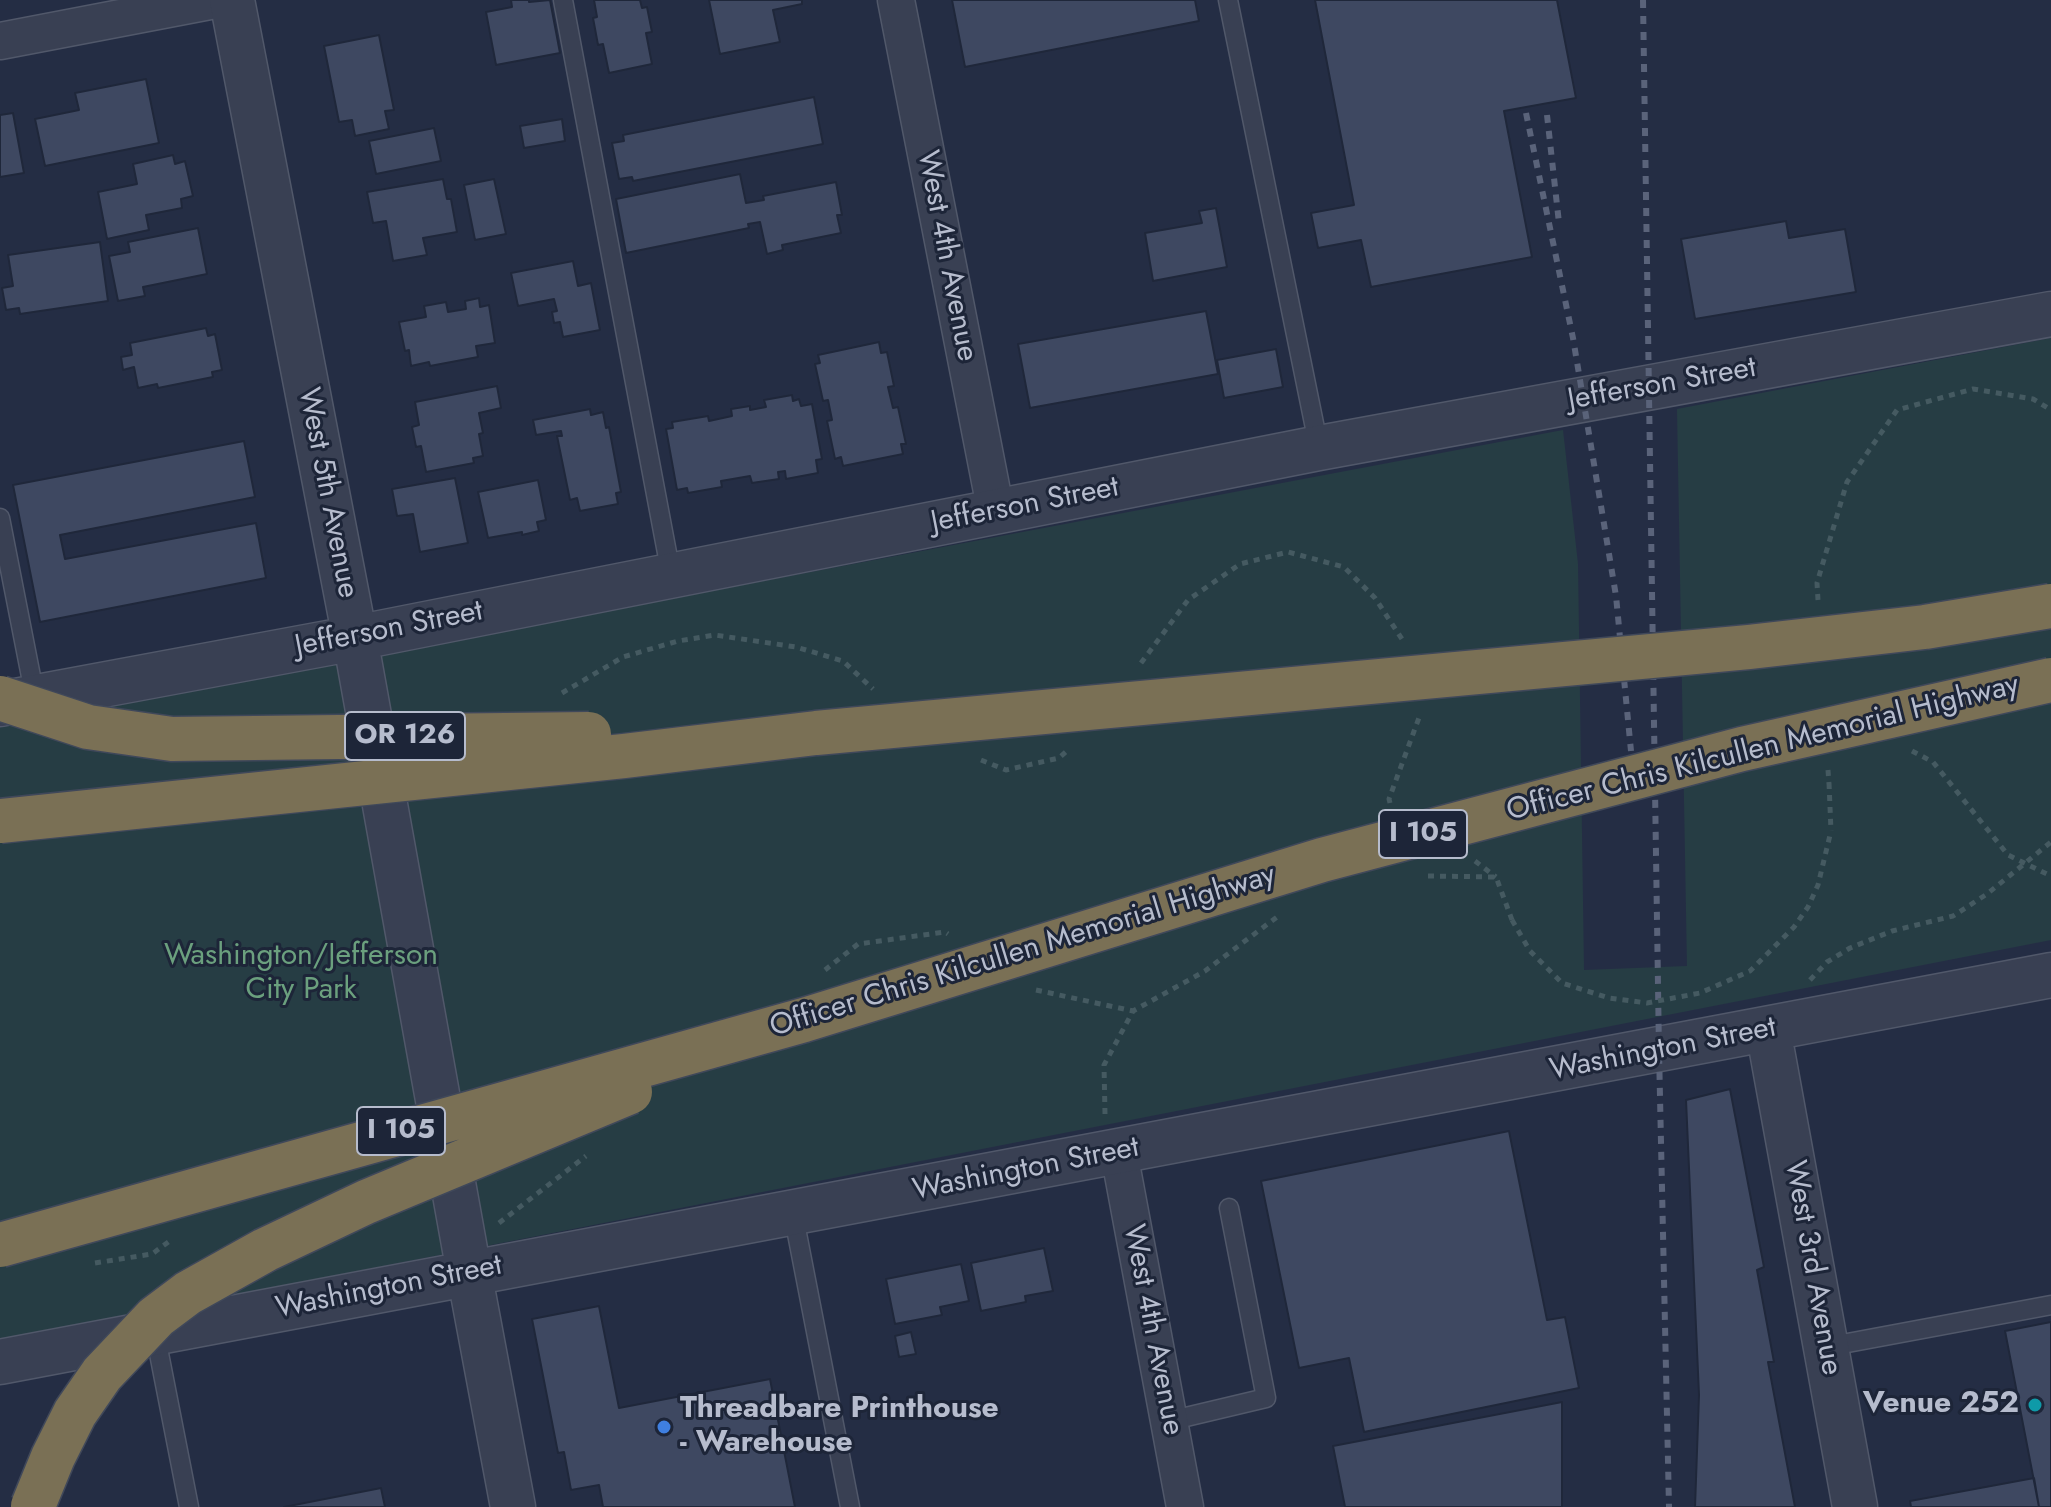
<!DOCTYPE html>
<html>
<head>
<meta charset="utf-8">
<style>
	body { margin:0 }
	canvas { display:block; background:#242d44 }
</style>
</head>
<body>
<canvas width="2051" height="1507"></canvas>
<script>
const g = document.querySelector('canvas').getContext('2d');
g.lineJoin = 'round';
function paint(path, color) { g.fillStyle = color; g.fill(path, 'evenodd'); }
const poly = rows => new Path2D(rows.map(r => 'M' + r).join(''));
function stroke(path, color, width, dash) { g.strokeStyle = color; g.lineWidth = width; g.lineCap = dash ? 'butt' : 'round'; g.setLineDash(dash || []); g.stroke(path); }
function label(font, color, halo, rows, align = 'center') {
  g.font = font + ' Jost,sans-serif'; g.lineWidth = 6; g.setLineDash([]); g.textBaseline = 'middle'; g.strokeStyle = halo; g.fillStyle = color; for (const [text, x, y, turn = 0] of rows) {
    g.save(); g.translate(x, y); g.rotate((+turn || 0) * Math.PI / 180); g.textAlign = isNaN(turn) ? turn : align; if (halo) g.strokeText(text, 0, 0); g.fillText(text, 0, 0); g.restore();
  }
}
paint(poly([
	[2051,338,2051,940,0,1341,0,725,1563,430,1578,564,1584,970,1687,966,1677,409]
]), '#263d44');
const building = poly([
	[511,0,529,0,529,2,550,0,560,53,496,65,486,12,512,7,511,0],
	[594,0,640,0,642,8,647,7,652,32,646,33,652,64,609,73,603,44,598,45,593,18,597,17,594,0],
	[709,0,802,0,802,4,773,10,780,42,720,54,709,0],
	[952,0,1195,0,1199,21,965,67,952,0],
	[1315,0,1557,0,1576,98,1504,111,1532,257,1371,287,1361,240,1318,248,1311,213,1354,205,1315,0],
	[379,35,394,110,385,111,389,129,355,136,352,120,339,122,324,46,379,35],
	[146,79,159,143,45,166,35,119,79,110,75,93,146,79],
	[814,97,823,144,633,181,632,177,619,179,612,143,624,141,623,135,814,97],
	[13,113,24,173,0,177,0,115,13,113],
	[562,119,565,141,524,148,520,126,562,119],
	[434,128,441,161,376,174,369,141,434,128],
	[173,155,175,164,185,161,193,196,181,199,182,208,146,215,149,230,107,239,98,192,137,184,133,164,173,155],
	[740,174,746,203,764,200,763,196,836,182,842,215,837,215,841,233,782,245,783,250,767,254,760,222,748,224,749,228,626,253,616,199,740,174],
	[443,179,447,199,451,199,457,232,423,238,427,255,393,261,386,221,373,223,367,192,443,179],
	[494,179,506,234,475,240,464,185,494,179],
	[1216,208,1227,267,1153,281,1145,233,1202,223,1199,211,1216,208],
	[1786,221,1789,238,1845,229,1856,292,1695,319,1681,239,1786,221],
	[198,228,207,274,143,287,145,296,118,301,109,256,130,252,128,242,198,228],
	[100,242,108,301,20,314,19,308,6,310,2,288,13,286,8,255,100,242],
	[573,261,578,286,591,283,600,330,563,337,560,322,554,323,552,312,557,311,554,299,518,306,511,273,573,261],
	[479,298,480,307,489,305,495,343,476,346,478,357,430,366,429,362,411,366,409,350,405,351,399,322,426,317,424,306,446,302,448,312,466,309,465,301,479,298],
	[1206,311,1218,374,1030,408,1018,344,1206,311],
	[206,328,208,336,215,334,222,370,212,372,213,377,158,388,157,384,138,388,134,367,123,370,121,357,132,355,130,343,206,328],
	[879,342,881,353,887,352,894,386,888,387,893,408,898,407,906,444,901,444,903,454,843,466,841,457,835,459,827,421,832,420,828,400,823,401,815,364,820,363,818,355,879,342],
	[1276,349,1283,387,1224,398,1217,360,1276,349],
	[497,386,501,408,479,413,483,433,479,434,483,456,473,458,474,463,426,472,421,446,416,447,412,427,419,425,415,402,497,386],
	[792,395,793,401,799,399,801,406,812,404,822,459,816,460,818,473,786,479,785,471,778,472,779,479,752,483,750,476,721,481,722,487,688,493,687,488,677,490,666,429,673,428,672,422,708,416,709,421,732,416,731,409,750,406,750,410,766,407,764,400,792,395],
	[590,409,591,415,603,412,606,428,609,427,621,492,616,493,618,504,580,511,577,498,570,500,557,436,562,436,561,431,536,435,533,420,590,409],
	[244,441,255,497,60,535,65,559,256,523,266,578,40,622,13,485,244,441],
	[455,478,468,543,420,552,413,514,397,516,392,489,455,478],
	[538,480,546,520,537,522,539,531,522,535,522,532,488,538,478,492,538,480],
	[1730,1089,1764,1267,1757,1270,1774,1362,1768,1362,1795,1507,1695,1507,1699,1395,1686,1100,1730,1089],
	[1509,1131,1547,1320,1565,1317,1579,1388,1364,1432,1349,1358,1299,1368,1261,1181,1509,1131],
	[1044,1248,1053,1291,1025,1296,1026,1302,981,1311,971,1263,1044,1248],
	[961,1264,969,1301,940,1307,942,1315,895,1324,886,1279,961,1264],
	[599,1306,619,1408,770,1379,795,1507,603,1507,599,1485,571,1490,564,1452,558,1453,532,1319,599,1306],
	[2051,1322,2051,1507,2039,1507,2005,1331,2051,1322],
	[911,1332,916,1354,899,1357,895,1336,911,1332],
	[1562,1402,1562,1507,1345,1507,1333,1446,1562,1402],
	[2034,1478,2039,1507,1911,1507,1910,1501,2034,1478],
	[381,1488,385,1507,284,1507,381,1488]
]);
paint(building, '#3e4861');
stroke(building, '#1f273a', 2);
const service = poly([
	[563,0,671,574],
	[1228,0,1319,448],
	[0,518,35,697],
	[793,1213,850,1507],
	[155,1333,189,1507],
	[1826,1347,2051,1305],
	[1169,1421,1266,1398,1229,1208]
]);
const minor = poly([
	[896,0,996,512],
	[0,41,215,0],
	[1119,1153,1185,1507]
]);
const tertiary = poly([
	[232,0,355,638,469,1272,513,1507],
	[0,704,355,638,1319,448,2051,314],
	[1768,1029,1855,1507],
	[0,1362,2051,975]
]);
stroke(service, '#51586a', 21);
stroke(minor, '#51586a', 39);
stroke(tertiary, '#51586a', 47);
stroke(poly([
	[1818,600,1817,583,1847,482,1897,410,1973,389,2033,399,2051,410],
	[1141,663,1188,600,1240,564,1288,552,1344,567,1375,598,1402,639],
	[562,693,623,657,678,641,715,635,796,647,843,661,873,689],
	[1912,751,1933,762,2008,855,2051,876],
	[981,760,1006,770,1059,758,1068,750],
	[1828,770,1829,784],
	[1829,783,1831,831],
	[1390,803,1389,799,1420,715],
	[1475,861,1496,877],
	[1428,876,1496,877,1512,920],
	[825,970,858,944,945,932,948,934],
	[1810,980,1827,962,1850,948,1892,931,1953,916,1987,894,2051,842],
	[1036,990,1133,1011],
	[1105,1114,1104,1065,1133,1011,1205,971,1277,917],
	[499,1223,586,1156],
	[95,1263,152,1254,171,1240]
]), '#455a61', 5, [6, 6]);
stroke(service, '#394053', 18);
stroke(minor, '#394053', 36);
stroke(tertiary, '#394053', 44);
stroke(poly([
	[1643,0,1659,1051,1669,1507],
	[1526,113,1573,338,1616,596,1631,751],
	[1547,115,1559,223]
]), '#5a637a', 6, [8, 8]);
const motorwayBridge = poly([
	[0,698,88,727,172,739,589,734],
	[0,821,624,756,816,733,1749,647,1925,627,2051,606],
	[0,1245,804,1020,1322,860,1742,749,2051,680],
	[33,1506,53,1457,75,1413,102,1374,156,1317,188,1293,265,1250,366,1202,630,1092]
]);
stroke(motorwayBridge, '#40485a', 47, []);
stroke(poly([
	[1512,920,1530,951,1562,983,1609,998,1647,1003,1700,993,1750,971,1794,927,1808,907,1818,885,1831,831]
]), '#455a61', 5, [6, 6]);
stroke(motorwayBridge, '#7a7055', 44);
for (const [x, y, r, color] of [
	[2035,1405,8,"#0f9aa8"],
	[664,1427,8,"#3f7fe0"]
]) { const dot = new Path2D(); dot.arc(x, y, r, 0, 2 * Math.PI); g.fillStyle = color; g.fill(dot); stroke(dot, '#1d2538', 3); }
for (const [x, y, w] of [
	[405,736,120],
	[1423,834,88],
	[401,1131,88]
]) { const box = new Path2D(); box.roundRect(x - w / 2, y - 24, w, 48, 6); g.fillStyle = '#1d2538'; g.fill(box); stroke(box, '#b6bccd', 2); }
label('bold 28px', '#b6bccd', null, [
	["OR 126",405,736],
	["I 105",1423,834],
	["I 105",401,1131]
]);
label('30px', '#b6bccd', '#1d2538', [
	["West 4th Avenue",946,256,79],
	["Jefferson Street",1662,385,-10],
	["West 5th Avenue",327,493,79],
	["Jefferson Street",1025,506,-11],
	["Jefferson Street",389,630,-11],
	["Officer Chris Kilcullen Memorial Highway",1763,749,-14],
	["Officer Chris Kilcullen Memorial Highway",1023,952,-17],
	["Washington Street",1663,1050,-11],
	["Washington Street",1026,1170,-11],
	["West 3rd Avenue",1812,1268,80],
	["Washington Street",389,1288,-11],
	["West 4th Avenue",1152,1330,79]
]);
label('30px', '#6ba07e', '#1d2538', [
	["Washington/Jefferson",301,957],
	["City Park",301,991]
]);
label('bold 30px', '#b6bccd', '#1d2538', [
	["Venue 252",2019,1405],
	["Threadbare Printhouse",680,1410,"left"],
	["- Warehouse",680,1444,"left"]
], 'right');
</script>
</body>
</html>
